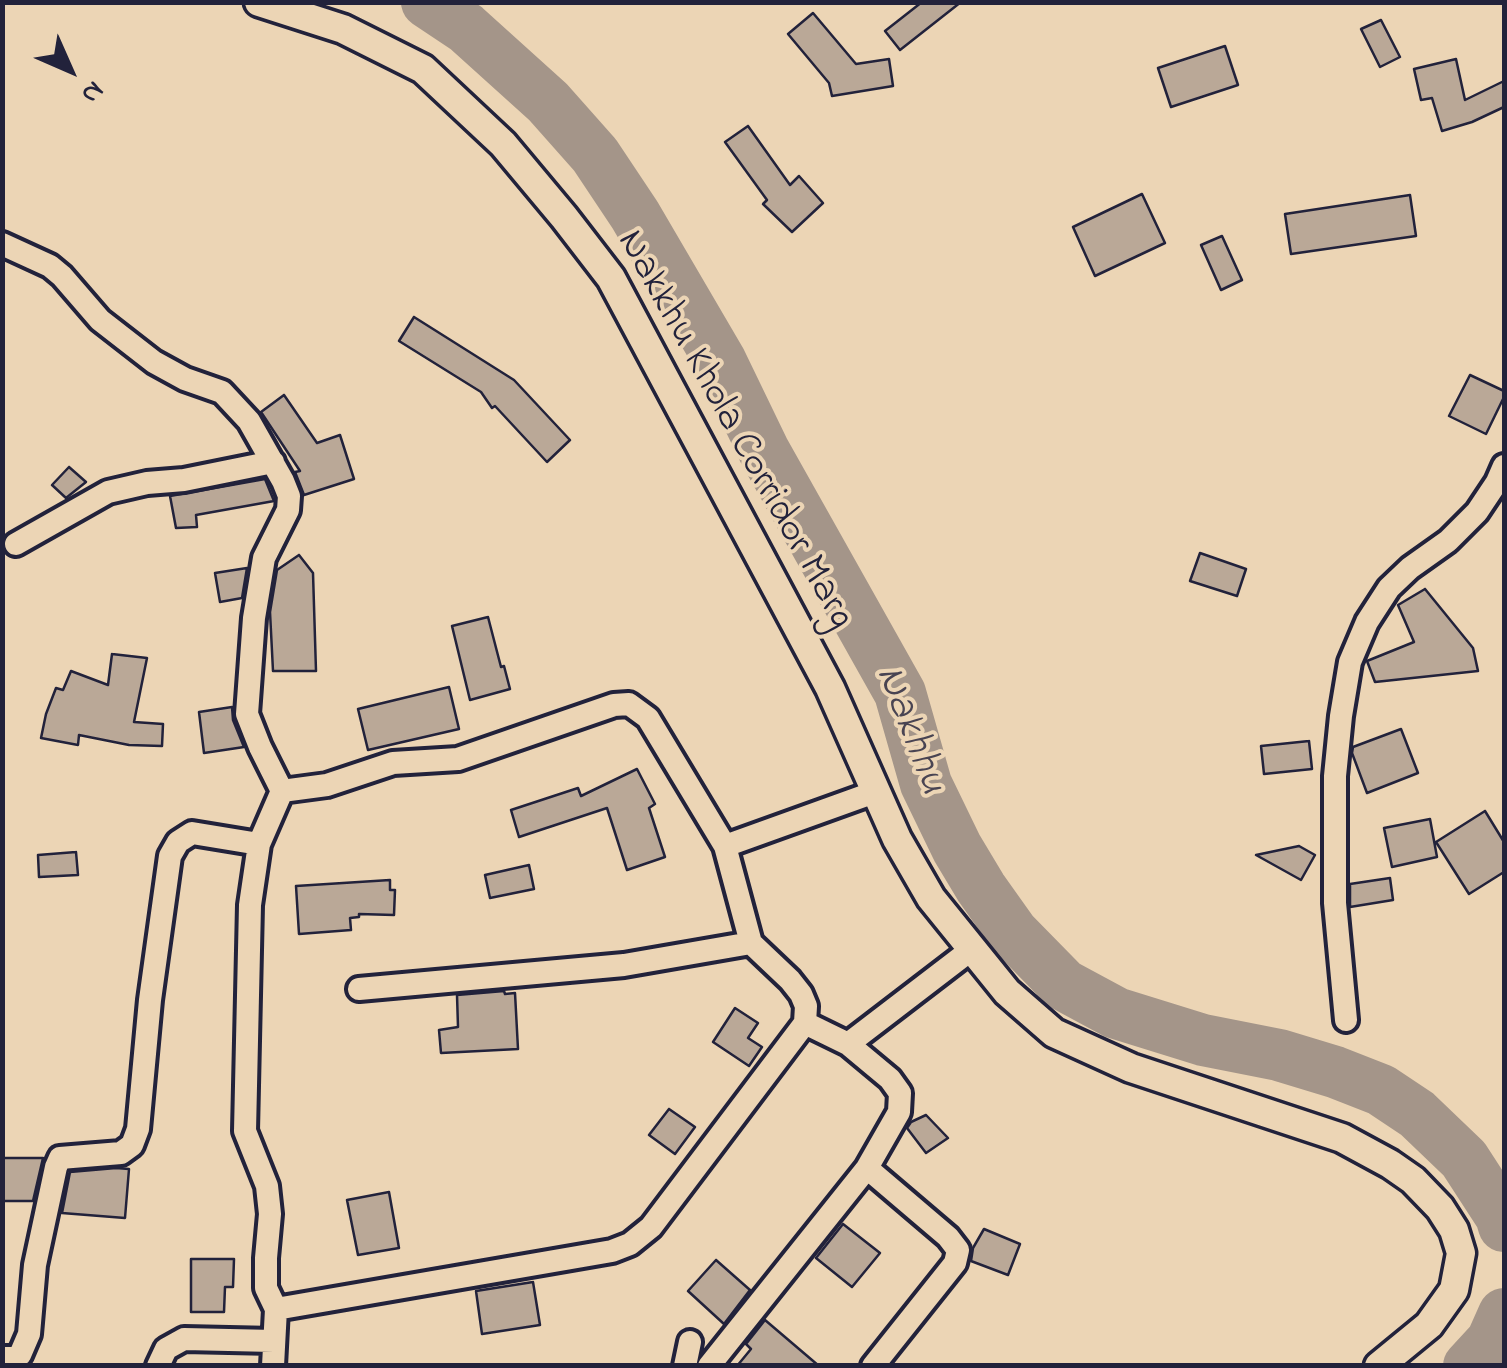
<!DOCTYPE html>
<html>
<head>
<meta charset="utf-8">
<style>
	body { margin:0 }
	#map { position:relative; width:1507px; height:1368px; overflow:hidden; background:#ecd5b5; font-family:"Indie Flower",sans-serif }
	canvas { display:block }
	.frame { position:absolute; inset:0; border:5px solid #22223b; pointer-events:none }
	.north { position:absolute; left:20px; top:20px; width:100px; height:100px; -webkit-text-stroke:8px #ecd5b5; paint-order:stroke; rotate:135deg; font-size:28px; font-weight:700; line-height:40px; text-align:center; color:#22223b }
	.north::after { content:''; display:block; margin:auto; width:35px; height:45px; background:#22223b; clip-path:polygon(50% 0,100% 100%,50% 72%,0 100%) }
</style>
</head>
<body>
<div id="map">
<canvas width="1507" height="1368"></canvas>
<div class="frame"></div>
<div class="north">N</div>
</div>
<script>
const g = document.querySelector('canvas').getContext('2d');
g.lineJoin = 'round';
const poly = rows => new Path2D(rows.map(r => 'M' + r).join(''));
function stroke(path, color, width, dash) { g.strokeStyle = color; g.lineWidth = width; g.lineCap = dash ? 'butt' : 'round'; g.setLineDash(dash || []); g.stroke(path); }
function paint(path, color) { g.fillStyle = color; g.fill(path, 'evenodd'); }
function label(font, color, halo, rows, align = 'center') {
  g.font = font + ' "Indie Flower",sans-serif'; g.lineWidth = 8; g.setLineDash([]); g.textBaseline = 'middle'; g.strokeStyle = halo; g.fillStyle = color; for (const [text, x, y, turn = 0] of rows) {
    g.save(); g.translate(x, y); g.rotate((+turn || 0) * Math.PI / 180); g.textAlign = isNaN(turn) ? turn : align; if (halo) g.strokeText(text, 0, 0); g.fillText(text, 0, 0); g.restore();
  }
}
stroke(poly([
	[427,2,466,28,548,102,595,155,635,215,721,362,764,451,900,693,926,784,957,848,981,888,1013,933,1064,985,1116,1013,1203,1040,1279,1055,1335,1072,1381,1090,1417,1114,1464,1159,1501,1216,1504,1226],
	[1469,1366,1492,1341,1504,1314]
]), '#a49589', 52);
const building = poly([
	[922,2,961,2,900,50,885,31,922,2],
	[813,13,856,64,889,59,893,86,832,96,829,83,788,34,813,13],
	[1381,20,1400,57,1380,67,1361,29,1381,20],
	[1225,46,1238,85,1171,107,1158,68,1225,46],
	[1456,59,1465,100,1504,81,1504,107,1472,122,1442,131,1432,98,1421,100,1414,69,1456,59],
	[748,126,790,185,799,176,823,203,792,232,763,204,767,200,725,142,748,126],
	[1142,194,1165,243,1095,276,1073,227,1142,194],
	[1410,195,1416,236,1291,254,1285,214,1410,195],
	[1222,236,1242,280,1221,290,1201,245,1222,236],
	[414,317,514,380,570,440,547,462,495,406,492,408,481,392,399,341,414,317],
	[1470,375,1504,391,1504,397,1486,434,1449,416,1470,375],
	[284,395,317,443,340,435,354,479,304,495,295,472,300,471,261,412,284,395],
	[69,467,86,482,66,498,52,485,69,467],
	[265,479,274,501,196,515,197,527,176,528,170,496,265,479],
	[1200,553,1246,569,1237,596,1190,581,1200,553],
	[299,555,313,573,316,671,273,671,270,612,277,570,299,555],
	[247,568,242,598,220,602,215,573,247,568],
	[1425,589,1473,648,1478,671,1375,682,1367,661,1414,642,1398,605,1425,589],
	[488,617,501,667,504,666,510,689,470,700,452,626,488,617],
	[112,654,147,658,134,722,163,724,162,746,129,745,79,735,78,745,41,738,46,714,56,688,63,690,71,671,108,685,112,654],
	[449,687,459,729,368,750,358,709,449,687],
	[232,707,233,720,244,747,204,753,199,712,232,707],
	[1401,729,1418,773,1367,793,1352,753,1353,747,1401,729],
	[1309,741,1312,769,1264,774,1261,746,1309,741],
	[637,769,655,804,649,808,665,857,627,870,607,808,519,837,511,810,578,788,581,796,637,769],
	[1485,811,1504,842,1504,872,1469,894,1436,842,1485,811],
	[1430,819,1437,857,1392,867,1384,828,1430,819],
	[1299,846,1315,855,1301,880,1256,855,1299,846],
	[76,852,78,875,39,877,38,855,76,852],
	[529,865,534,889,490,898,485,875,529,865],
	[1390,878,1393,900,1350,907,1350,884,1390,878],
	[390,880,390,890,395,890,394,915,359,914,359,917,350,918,351,930,299,934,296,886,390,880],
	[504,991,505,994,515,993,518,1049,441,1053,439,1030,458,1027,457,995,504,991],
	[735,1008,758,1023,748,1038,762,1047,749,1066,713,1042,735,1008],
	[669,1109,695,1127,675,1154,649,1135,669,1109],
	[926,1115,948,1138,926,1153,907,1128,911,1122,926,1115],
	[2,1158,43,1158,33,1201,2,1201,2,1158],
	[116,1168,129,1169,125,1218,62,1213,70,1172,116,1168],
	[389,1192,399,1248,358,1255,347,1200,389,1192],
	[843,1224,880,1253,852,1287,816,1258,843,1224],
	[984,1229,1020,1244,1008,1275,971,1261,973,1248,984,1229],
	[191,1259,234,1259,233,1287,225,1287,224,1312,191,1312,191,1259],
	[716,1260,750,1290,724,1324,688,1291,716,1260],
	[533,1282,540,1325,482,1334,476,1291,533,1282],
	[765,1320,819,1366,737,1366,751,1349,746,1344,765,1320]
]);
paint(building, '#baa897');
stroke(building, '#22223b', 2.5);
const minor = poly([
	[2,244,50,266,62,276,100,320,154,362,185,379,222,392,249,421,283,481,289,496,288,510,264,558,254,618,247,714,260,747,282,791],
	[16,544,108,492,147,483,184,480,273,462],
	[259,844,250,905,245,1131,267,1186,270,1214,266,1258,266,1288,276,1309,273,1366],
	[359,989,624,965,751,943],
	[1346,1020,1335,903,1335,776,1341,716,1350,662,1367,622,1389,588,1410,568,1448,541,1477,512,1497,482,1504,466],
	[805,1023,848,1044,890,1079,900,1093,899,1112,867,1168,948,1237,958,1250,955,1263,873,1366],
	[848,1044,972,949],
	[276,1309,612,1251,630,1244,651,1227,805,1023,806,1006,801,994,790,980,751,943,725,846],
	[2,1358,14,1358,20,1355,29,1334,35,1265,56,1167,60,1158,121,1153,132,1145,138,1129,150,1000,170,856,178,842,192,833,259,844,282,791,327,785,393,763,458,759,614,705,629,704,648,718,725,846,875,792],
	[158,1366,166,1349,184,1339,274,1341],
	[685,1366,690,1342],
	[709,1366,867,1168]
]);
const tertiary = poly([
	[259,2,343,29,423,69,503,144,564,217,611,278,830,688,897,839,931,898,1007,992,1054,1033,1131,1068,1342,1138,1390,1164,1413,1180,1440,1208,1454,1230,1461,1253,1454,1290,1429,1325,1379,1366]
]);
stroke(minor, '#22223b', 30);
stroke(tertiary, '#22223b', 35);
stroke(minor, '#ecd5b5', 22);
stroke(tertiary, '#ecd5b5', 28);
label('40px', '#22223b', '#ecd5b5', [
	["Nakkhu Khola Corridor Marg",733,431,61]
]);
label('italic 42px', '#494452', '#ecd5b5', [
	["Nakhhu",908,731,69]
]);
</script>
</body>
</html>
